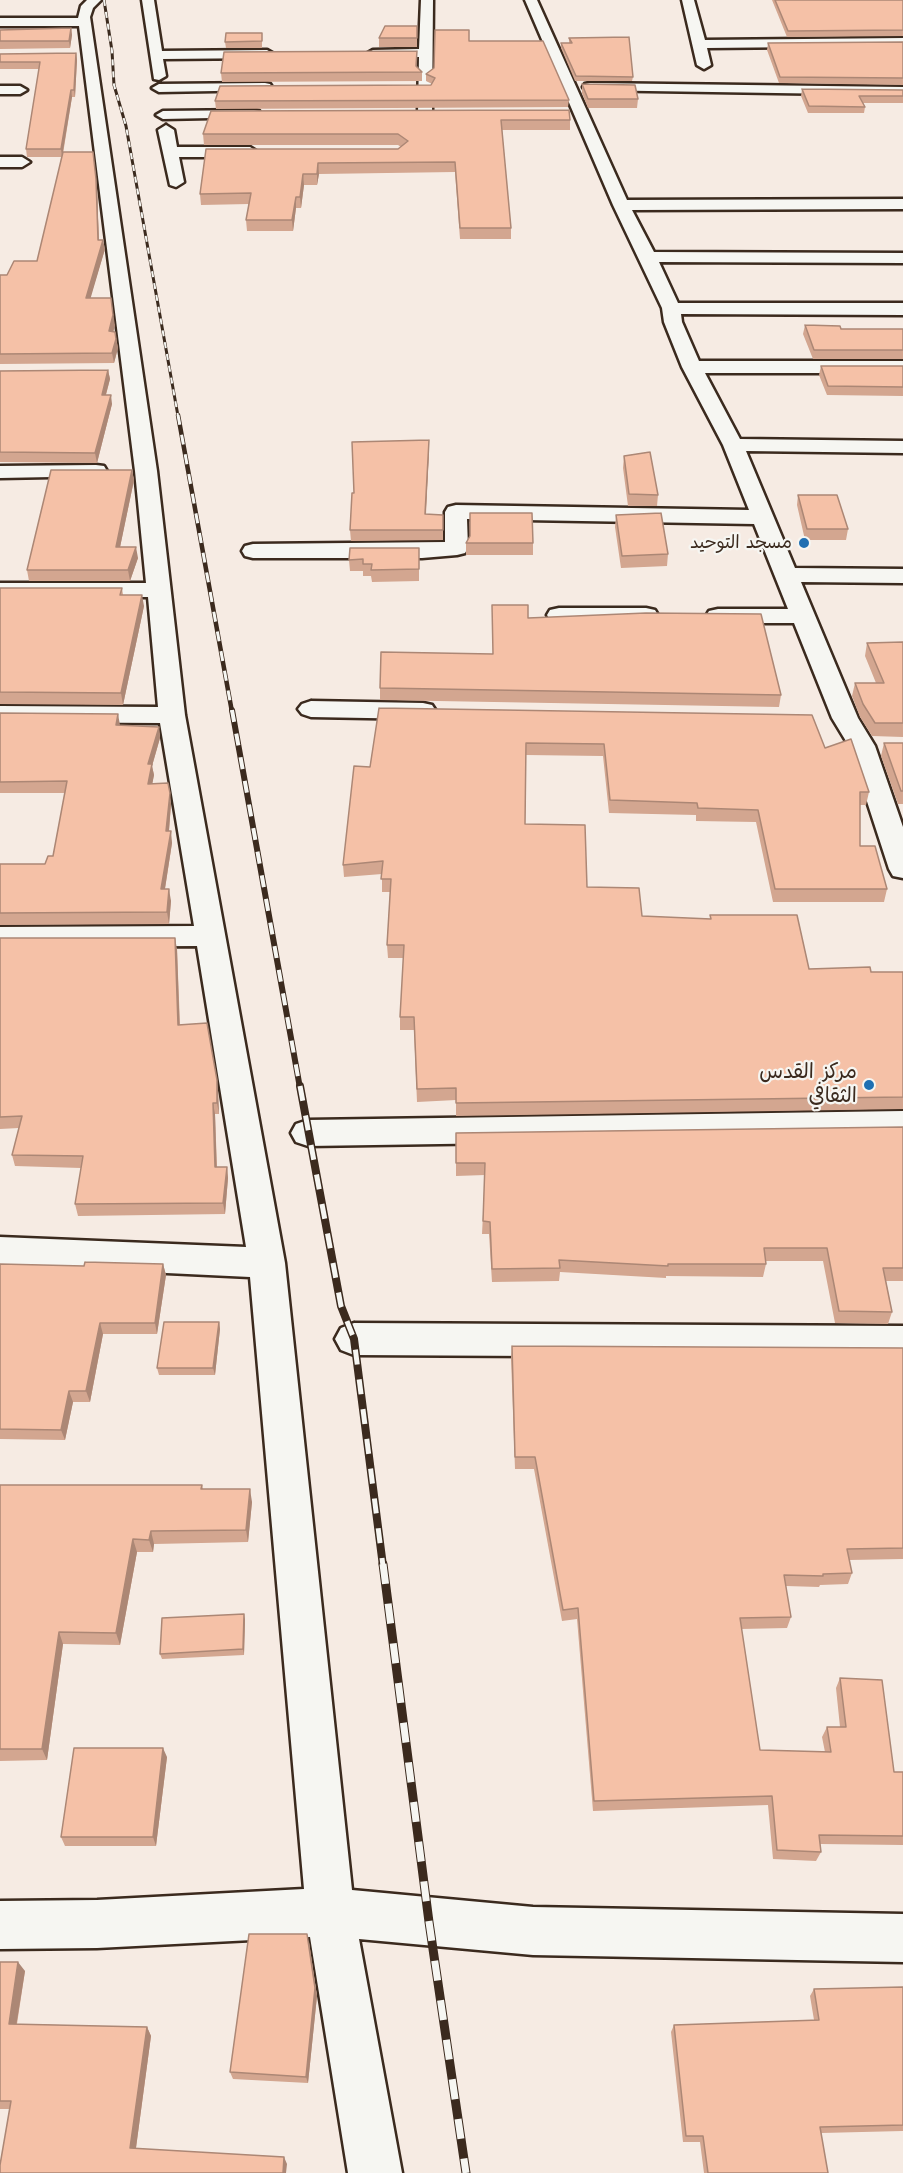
<!DOCTYPE html>
<html>
<head>
<meta charset="utf-8">
<style>
	body { margin:0 }
	canvas { display:block; background:#f6ebe3 }
</style>
</head>
<body>
<canvas width="903" height="2173"></canvas>
<script>
const g = document.querySelector('canvas').getContext('2d');
g.lineJoin = 'round';
const poly = rows => new Path2D(rows.map(r => 'M' + r).join(''));
function stroke(path, color, width, dash) { g.strokeStyle = color; g.lineWidth = width; g.lineCap = dash ? 'butt' : 'round'; g.setLineDash(dash || []); g.stroke(path); }
function paint(path, color) { g.fillStyle = color; g.fill(path, 'evenodd'); }
function label(font, color, halo, rows, align = 'center') {
  g.font = font + ' "Shantell Sans","Playpen Sans Arabic",sans-serif'; g.lineWidth = 4.5; g.setLineDash([]); g.textBaseline = 'middle'; g.strokeStyle = halo; g.fillStyle = color; for (const [text, x, y, turn = 0] of rows) {
    g.save(); g.translate(x, y); g.rotate((+turn || 0) * Math.PI / 180); g.textAlign = isNaN(turn) ? turn : align; if (halo) g.strokeText(text, 0, 0); g.fillText(text, 0, 0); g.restore();
  }
}
const minor = poly([
	[87,0,101,0,93,8,90,17,157,471,185,715,285,1263,352,1890,533,1907,903,1914,903,1962,533,1955,359,1939,402,2173,348,2173,310,1937,97,1948,0,1949,0,1901,97,1900,304,1889,250,1277,0,1265,0,1237,246,1247,197,946,0,947,0,927,194,926,160,723,0,722,0,706,158,707,148,597,0,597,0,583,146,583,135,471,79,26,0,26,0,18,78,18,81,6,87,0],
	[142,0,154,0,162,51,267,50,274,54,267,58,163,59,166,76,159,80,154,79,142,0],
	[421,0,433,0,432,113,425,117,418,113,419,57,373,58,366,54,373,50,419,49,421,0],
	[525,0,537,0,627,200,903,199,903,209,632,210,654,252,903,253,903,263,659,262,678,303,903,303,903,315,681,314,682,322,699,361,903,361,903,373,705,373,740,439,903,441,903,453,746,451,795,568,903,569,903,583,801,582,858,718,875,746,903,827,903,878,893,876,889,869,849,746,832,718,794,623,718,623,709,621,706,616,709,611,718,609,788,609,754,524,467,519,468,548,465,553,457,555,422,558,253,558,245,556,242,551,245,546,253,544,445,542,445,512,448,507,456,505,749,510,723,445,682,367,664,322,662,308,613,205,525,0],
	[682,0,694,0,705,40,903,38,903,46,707,48,711,65,704,69,697,65,682,0],
	[265,83,270,84,272,87,270,90,159,92,152,88,159,84,265,83],
	[590,83,903,87,903,95,585,90,583,87,585,84,590,83],
	[0,86,20,86,27,90,20,94,0,94,0,86],
	[254,110,259,111,261,114,259,117,163,119,156,115,163,111,254,110],
	[166,125,174,130,177,147,250,147,258,152,250,157,179,157,184,182,176,187,170,185,158,130,166,125],
	[0,157,22,157,30,162,22,167,0,167,0,157],
	[96,465,104,466,107,471,104,476,0,478,0,466,96,465],
	[559,608,646,608,655,610,658,615,655,620,646,622,559,622,550,620,547,615,550,610,559,608],
	[311,701,423,703,432,705,436,711,432,717,423,719,311,717,302,714,298,709,302,704,311,701],
	[903,1111,903,1137,308,1146,296,1142,291,1133,296,1124,308,1120,903,1111],
	[354,1323,903,1326,903,1358,354,1355,341,1350,335,1339,341,1328,354,1323]
]);
stroke(minor, '#3b2a1e', 5);
paint(minor, '#f6f6f2');
const railFar4 = poly([
	[104,0,112,51,114,85,126,126,178,416]
]);
const railFar3 = poly([
	[178,415,232,712]
]);
const railFar2 = poly([
	[232,710,300,1088]
]);
const railFar1 = poly([
	[300,1086,341,1306,354,1339,383,1566]
]);
const rail = poly([
	[383,1564,429,1922,466,2173]
]);
stroke(railFar4, '#3b2a1e', 3);
stroke(railFar3, '#3b2a1e', 4.5);
stroke(railFar2, '#3b2a1e', 6);
stroke(railFar1, '#3b2a1e', 8);
stroke(rail, '#3b2a1e', 9);
stroke(railFar4, '#f6f6f2', 2, [6]);
stroke(railFar3, '#f6f6f2', 3, [10]);
stroke(railFar2, '#f6f6f2', 4, [12]);
stroke(railFar1, '#f6f6f2', 5, [15]);
stroke(rail, '#f6f6f2', 7, [20]);
paint(poly([
	[772,0,903,0,903,36,787,37],
	[417,26,417,47,379,47,379,38],
	[71,28,72,35,70,48,0,49,0,30],
	[262,33,262,48,226,48,225,42],
	[569,38,633,77,632,81,575,81,561,48,561,43,569,43],
	[469,41,569,100,568,107,216,109,215,101,431,85,432,84,426,81,426,74],
	[903,42,903,85,779,83,767,50,768,43],
	[76,53,77,60,75,97,72,97,63,154,97,188,99,240,105,249,90,298,115,325,113,332,115,332,118,348,114,363,0,364,0,275,7,275,37,261,62,157,27,157,26,149,39,69,0,69,0,54],
	[416,67,422,72,422,81,222,82,221,73],
	[582,84,638,99,637,108,588,108,582,93],
	[802,89,903,96,903,103,863,103,865,107,864,113,808,113,801,96],
	[211,111,570,120,570,130,502,130,511,228,511,239,460,239,455,172,319,174,317,185,304,185,301,208,296,208,293,231,247,231,246,220,249,204,201,205,200,194,206,149,398,149,401,147,398,145,204,145,203,134],
	[805,325,841,329,903,329,903,359,813,359,803,334],
	[821,366,903,366,903,396,827,395,819,375],
	[108,370,110,379,106,395,112,404,97,463,0,462,0,371],
	[429,450,426,515,443,515,443,540,351,541,350,530,354,493],
	[624,456,658,495,657,506,628,506,623,468],
	[132,470,134,480,120,547,138,558,130,581,29,581,27,570],
	[798,495,848,529,846,540,805,540,797,505],
	[470,513,533,543,533,555,466,555,466,543,470,537],
	[616,515,668,554,667,566,621,568,615,527],
	[419,548,419,581,372,582,371,576,363,576,363,571,350,571,349,560],
	[0,588,122,588,123,595,144,606,123,705,0,704],
	[528,618,781,695,779,707,380,700,380,688,492,654],
	[903,642,903,737,872,736,860,717,852,696,855,683,876,683,865,656,867,643],
	[379,708,825,748,869,792,866,805,860,805,860,846,887,889,884,902,773,902,756,822,696,821,696,815,609,813,603,756,526,755,525,824,587,887,642,916,710,919,710,915,809,969,871,972,903,972,903,1109,456,1116,456,1100,417,1102,414,1030,400,1030,400,1017,404,958,388,958,387,945,390,892,382,892,382,874,344,877,343,865,370,767],
	[0,713,120,725,159,727,160,738,152,766,154,775,152,784,171,804,169,831,172,843,165,889,171,901,169,924,0,925,0,864,45,864,53,856,65,793,0,793],
	[884,743,903,743,903,804,898,804,881,756],
	[0,938,177,949,180,1025,218,1091,219,1114,215,1114,217,1167,227,1167,228,1178,225,1214,78,1216,75,1204,81,1168,15,1166,12,1155,19,1128,0,1129],
	[903,1127,903,1281,886,1281,892,1312,888,1324,835,1323,823,1261,765,1261,766,1264,763,1277,666,1276,666,1278,560,1272,559,1281,492,1282,489,1234,482,1234,485,1175,456,1176,456,1133],
	[0,1264,84,1266,163,1264,166,1275,157,1334,103,1334,90,1402,73,1402,65,1440,0,1439],
	[219,1322,220,1329,215,1375,159,1375,157,1368],
	[512,1346,903,1348,903,1559,849,1560,852,1573,848,1584,820,1585,819,1587,786,1586,791,1617,787,1628,741,1629,760,1750,825,1752,822,1737,827,1727,840,1727,836,1688,840,1678,894,1772,903,1772,903,1845,820,1844,821,1852,816,1861,773,1859,768,1805,593,1811,577,1619,562,1621,534,1469,515,1469,511,1358],
	[0,1485,202,1485,203,1489,252,1502,248,1542,154,1544,153,1552,137,1552,120,1645,63,1644,47,1760,0,1761],
	[245,1619,244,1655,162,1659,160,1654],
	[167,1757,156,1846,65,1846,61,1837],
	[309,1942,317,1996,308,2083,233,2079,230,2072],
	[0,1962,25,1971,17,2024,147,2027,151,2036,136,2148,287,2164,0,2173,10,2109,0,2109],
	[903,1987,903,2131,821,2133,828,2173,704,2173,700,2142,683,2142,671,2032,674,2025,814,2020,810,1996,814,1989]
]), '#d3a690');
paint(poly([
	[71,28,72,35,70,48,69,41],
	[76,53,77,60,75,97,74,90],
	[71,90,72,97,62,157,61,149],
	[93,152,97,188,99,249,98,240],
	[318,163,319,174,317,185,317,174],
	[303,174,304,185,301,208,300,197],
	[296,197,296,208,293,231,292,220],
	[103,240,105,249,88,307,86,298],
	[112,307,115,325,111,341,109,331],
	[116,339,118,348,114,363,112,353],
	[108,370,110,379,103,405,102,395],
	[111,395,112,404,97,463,95,453],
	[429,440,429,450,425,525,425,514],
	[132,470,134,480,118,557,116,547],
	[136,547,138,558,130,581,128,570],
	[142,595,144,606,123,705,121,693],
	[118,714,120,725,116,725],
	[159,727,160,738,152,766,154,775,150,796,148,784,148,764],
	[170,793,171,804,168,843,166,831],
	[171,831,172,843,163,901,161,889],
	[169,889,171,901,169,924,167,912],
	[175,938,177,949,180,1037,178,1025],
	[217,1080,218,1091,219,1114,217,1103],
	[213,1103,215,1114,217,1178,215,1167],
	[227,1167,228,1178,225,1214,223,1203],
	[163,1264,166,1275,157,1334,155,1323],
	[219,1322,220,1329,215,1375,213,1368],
	[100,1323,103,1334,90,1402,86,1391],
	[69,1391,73,1402,65,1440,61,1430],
	[250,1489,252,1502,248,1542,246,1530],
	[151,1531,154,1544,153,1552,149,1540],
	[133,1539,137,1552,120,1645,116,1633],
	[244,1614,245,1619,244,1655,243,1649],
	[59,1632,63,1644,47,1760,42,1749],
	[163,1748,167,1757,156,1846,153,1837],
	[309,1942,317,1996,308,2083,306,2077],
	[18,1962,25,1971,15,2033,9,2024],
	[147,2027,151,2036,135,2155,130,2148],
	[284,2157,287,2164,286,2173,283,2173]
]), '#ac8775');
const building = poly([
	[775,0,903,0,903,30,788,31,775,0],
	[385,26,417,26,417,38,379,38,385,26],
	[71,28,69,41,0,41,0,30,71,28],
	[435,30,469,30,469,41,543,41,569,100,215,101,220,86,431,85,435,78,426,74,434,68,435,30],
	[226,33,262,33,262,41,225,42,226,33],
	[629,37,633,77,576,76,561,43,572,43,569,38,629,37],
	[903,42,903,78,780,77,768,43,903,42],
	[417,51,416,66,422,72,221,73,224,52,417,51],
	[76,53,74,90,71,90,61,149,26,149,40,62,0,62,0,54,76,53],
	[582,84,635,85,638,99,588,99,582,84],
	[802,89,903,90,903,96,859,96,865,107,809,106,802,89],
	[569,110,570,120,501,120,511,228,460,228,455,162,318,163,317,174,303,174,300,197,296,197,292,220,246,220,251,193,200,194,206,149,398,149,408,141,398,134,203,134,211,111,569,110],
	[63,152,93,152,96,179,98,240,103,240,86,298,111,298,113,315,109,331,115,332,116,339,112,353,0,354,0,275,7,275,14,261,37,261,63,152],
	[805,325,840,326,841,329,903,329,903,350,814,350,805,325],
	[821,366,903,366,903,387,828,386,821,366],
	[108,370,102,395,111,395,95,453,0,452,0,371,108,370],
	[429,440,425,514,443,515,443,530,350,530,352,493,354,493,352,442,429,440],
	[650,452,658,495,629,494,624,456,650,452],
	[51,470,132,470,116,547,136,547,128,570,27,570,51,470],
	[798,495,837,495,848,529,807,529,798,495],
	[470,513,532,513,533,543,466,543,470,536,470,513],
	[661,513,668,554,622,556,616,515,661,513],
	[350,548,419,548,419,569,371,570,372,564,363,564,363,559,349,560,350,548],
	[0,588,122,588,120,595,142,595,121,693,0,692,0,588],
	[492,605,528,605,528,618,646,613,761,614,781,695,380,688,381,652,493,654,492,605],
	[903,642,903,723,875,723,863,704,855,683,884,683,867,643,903,642],
	[379,708,812,715,825,748,851,739,869,792,860,792,860,846,875,846,887,889,775,889,758,810,698,808,697,803,610,800,604,744,526,743,525,824,585,825,587,887,639,888,642,916,711,919,710,915,797,915,809,969,870,967,871,972,903,972,903,1097,456,1103,456,1088,417,1089,414,1017,400,1017,404,945,387,945,391,879,381,879,383,861,343,865,354,766,370,767,379,708],
	[0,713,118,714,116,725,159,727,148,764,152,764,148,784,168,783,170,793,166,831,171,831,161,889,169,889,167,912,0,913,0,864,45,864,48,856,53,856,67,781,0,782,0,713],
	[884,743,903,743,903,791,901,791,884,743],
	[0,938,175,938,178,1025,207,1023,217,1080,217,1103,213,1103,215,1167,227,1167,223,1203,75,1204,83,1156,12,1155,22,1116,0,1117,0,938],
	[903,1127,903,1268,883,1268,892,1312,839,1311,827,1248,764,1248,766,1264,668,1264,668,1266,559,1260,560,1268,492,1269,490,1222,483,1221,485,1163,456,1163,456,1133,903,1127],
	[85,1262,163,1264,155,1323,100,1323,86,1391,69,1391,61,1430,0,1429,0,1264,84,1266,85,1262],
	[164,1322,219,1322,213,1368,157,1368,164,1322],
	[512,1346,903,1348,903,1548,847,1549,852,1573,823,1574,823,1576,784,1575,791,1617,740,1618,760,1750,831,1752,827,1727,846,1727,840,1678,882,1680,894,1772,903,1772,903,1836,819,1835,821,1852,777,1850,772,1796,594,1801,578,1608,563,1610,535,1457,515,1457,512,1346],
	[0,1485,202,1485,201,1489,250,1489,246,1530,151,1531,149,1540,133,1539,116,1633,59,1632,42,1749,0,1749,0,1485],
	[244,1614,243,1649,160,1654,162,1618,244,1614],
	[74,1748,163,1748,153,1837,61,1837,74,1748],
	[249,1934,307,1934,315,1988,306,2077,230,2072,249,1934],
	[0,1962,18,1962,9,2024,147,2027,130,2148,284,2157,283,2173,0,2173,0,2165,11,2101,0,2101,0,1962],
	[903,1987,903,2125,820,2127,828,2173,708,2173,703,2136,686,2136,674,2025,819,2020,814,1989,903,1987]
]);
paint(building, '#f5c1a7');
stroke(building, '#ac8775', 1.5);
for (const [x, y, r, color] of [
	[804,543,6,"#1f6fb2"],
	[869,1085,6,"#1f6fb2"]
]) { const dot = new Path2D(); dot.arc(x, y, r, 0, 2 * Math.PI); g.fillStyle = color; g.fill(dot); stroke(dot, '#f6f6f2', 2); }
label('18px', '#3b2a1e', '#f6f6f2', [
	["مسجد التوحيد",792,543]
], 'right');
label('21px', '#3b2a1e', '#f6f6f2', [
	["مركز القدس",857,1073],
	["الثقافي",857,1097]
], 'right');
</script>
</body>
</html>
